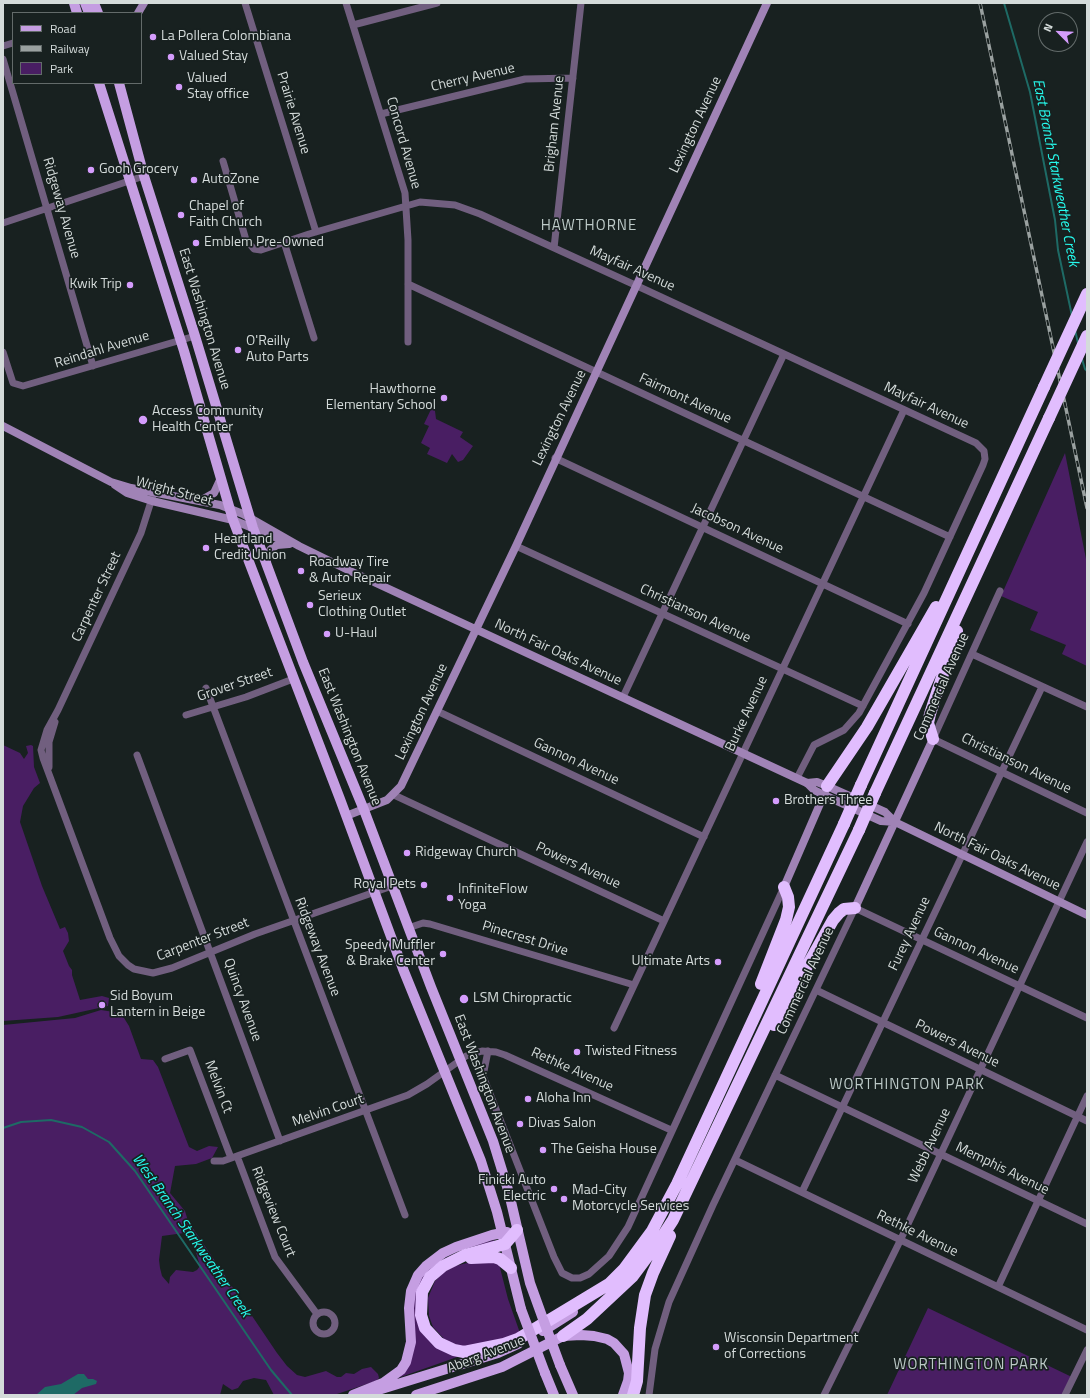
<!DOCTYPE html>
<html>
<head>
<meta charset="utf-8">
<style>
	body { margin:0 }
	#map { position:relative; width:1090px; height:1398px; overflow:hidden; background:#182120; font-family:"Titillium Web",sans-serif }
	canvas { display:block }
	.frame { position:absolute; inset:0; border:4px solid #d4dbda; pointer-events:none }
	.legend { position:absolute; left:12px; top:12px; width:130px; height:72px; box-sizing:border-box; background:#182120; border:1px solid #636b6a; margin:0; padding:5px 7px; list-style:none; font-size:12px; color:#d4dbda }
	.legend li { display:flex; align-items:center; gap:8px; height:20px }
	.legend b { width:20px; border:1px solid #636b6a }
	.north { position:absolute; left:1038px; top:12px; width:40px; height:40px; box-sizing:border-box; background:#182120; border:1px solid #636b6a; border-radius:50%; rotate:294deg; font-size:11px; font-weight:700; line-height:16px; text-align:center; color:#d4dbda }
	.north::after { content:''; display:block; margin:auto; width:14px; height:18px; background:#d49cfc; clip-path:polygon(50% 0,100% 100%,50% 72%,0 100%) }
</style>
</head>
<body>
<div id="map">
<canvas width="1090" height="1398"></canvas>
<div class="frame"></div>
<ul class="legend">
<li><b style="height:5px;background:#c59ee2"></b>Road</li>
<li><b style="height:5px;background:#9aa1a0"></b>Railway</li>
<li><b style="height:11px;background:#491e63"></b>Park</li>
</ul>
<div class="north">N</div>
</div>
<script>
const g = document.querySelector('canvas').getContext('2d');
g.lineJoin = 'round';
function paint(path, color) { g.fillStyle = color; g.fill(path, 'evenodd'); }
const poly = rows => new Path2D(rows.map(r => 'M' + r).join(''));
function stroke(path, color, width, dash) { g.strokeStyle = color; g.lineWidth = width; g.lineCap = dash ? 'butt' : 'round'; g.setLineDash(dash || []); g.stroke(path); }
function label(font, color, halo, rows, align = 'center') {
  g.font = font + ' "Titillium Web",sans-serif'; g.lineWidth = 3.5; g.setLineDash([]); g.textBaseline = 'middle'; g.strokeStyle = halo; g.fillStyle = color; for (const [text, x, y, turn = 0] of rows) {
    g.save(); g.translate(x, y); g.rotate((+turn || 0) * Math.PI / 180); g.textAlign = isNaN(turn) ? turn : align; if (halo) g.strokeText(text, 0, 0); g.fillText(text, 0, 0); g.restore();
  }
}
paint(poly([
	[434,403,436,419,463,432,460,437,473,446,463,460,458,462,452,454,447,463,427,454,430,448,421,443,429,426,424,424],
	[1065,453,1087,564,1087,666,1062,654,1066,645,1030,630,1038,612,1001,596],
	[3,745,20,753,24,759,28,753,26,746,31,745,33,746,34,767,40,783,34,788,23,806,20,822,42,886,60,929,65,927,68,933,69,941,63,951,69,966,72,970,72,975,80,1000,102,996,109,998,108,1006,58,1017,3,1021],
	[101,1010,114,1012,124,1018,129,1026,141,1059,153,1060,158,1067,189,1147,197,1151,209,1146,218,1147,212,1158,196,1164,175,1166,170,1193,185,1211,188,1221,277,1353,287,1366,297,1375,305,1377,326,1371,337,1377,341,1377,346,1373,354,1374,362,1369,371,1367,378,1374,379,1378,376,1381,334,1395,274,1395,266,1380,254,1378,243,1381,238,1388,232,1390,223,1384,220,1395,3,1395,3,1025,75,1018],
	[184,1233,193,1242,200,1266,197,1270,193,1272,176,1270,170,1277,169,1284,162,1276,160,1268,159,1260,162,1236],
	[494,1240,494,1242,462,1249,440,1260,416,1312,460,1356,395,1379,400,1374,415,1292,421,1279,433,1263,462,1248],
	[479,1260,499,1264,508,1299,520,1333,508,1339,463,1347,446,1341,433,1327,429,1316,428,1298,435,1281,444,1272,455,1266],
	[928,1308,1074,1378,1065,1395,887,1395]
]), '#491e63');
paint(poly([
	[78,1374,84,1374,88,1379,93,1379,97,1381,96,1384,82,1388,73,1395,36,1395,45,1387,61,1384]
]), '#1e6a65');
stroke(poly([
	[1004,3,1030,92,1055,220,1058,250,1072,316],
	[1075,330,1078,343],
	[1082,359,1085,369,1087,371],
	[3,1128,21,1122,51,1120,82,1127,109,1142,135,1171,271,1370,292,1395]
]), '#1e6a65', 2);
stroke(poly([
	[245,3,316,232],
	[346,3,405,193,408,240,408,342],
	[353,25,437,3],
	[3,46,13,43],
	[3,59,93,366],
	[381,114,525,79,573,78],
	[223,161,246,240,254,249,261,250,309,234,420,202,455,205,480,214,646,290,976,443,984,451,985,459,983,465,924,593,859,713,844,730,814,745,797,778],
	[3,223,144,176],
	[284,242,314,338],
	[554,248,581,3],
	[408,284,950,537],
	[3,352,13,383,23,386,195,336],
	[555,458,908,624],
	[154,492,141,533,58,710,47,730,41,750,43,758,110,938,119,956,128,965,134,969,153,973,172,968,255,934,392,886],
	[516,546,863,706],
	[1000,591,933,739,1087,813],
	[972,654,1087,707],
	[206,688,405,1215],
	[623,697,784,354],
	[437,711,704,837],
	[186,715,246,697,293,679],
	[137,755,280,1141],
	[49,767,49,742,55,722],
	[394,795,664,921],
	[408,928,423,923,430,924,634,985],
	[816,990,1087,1121],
	[614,1028,904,410],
	[488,1051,483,1076,554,1257,562,1273,572,1278,580,1278,589,1274,609,1256,628,1227,784,887],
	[165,1059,190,1050,231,1158],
	[775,1075,1087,1224],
	[237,1156,275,1257,317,1314],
	[735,1160,1087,1330],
	[214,1161,223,1161,237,1156,408,1095,427,1084,466,1056,482,1051,496,1052,505,1055,671,1130],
	[802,1192,1042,687],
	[998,1287,1087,1096],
	'313 1323a11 11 0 1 1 22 0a11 11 0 1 1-22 0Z',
	[649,1395,655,1349,669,1302,713,1205,855,908,1087,1018],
	[824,1395,900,1241,1087,842],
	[1065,1395,1087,1350]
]), '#715f7f', 7);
stroke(poly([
	[138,13,144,3],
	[3,426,111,482,131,488,220,505,243,514,299,546,348,570,807,783,814,790,824,795,870,816,881,821,895,822,1087,915],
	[115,485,127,493,152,501,233,520,287,542],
	[200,501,214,493,221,478],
	[267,563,267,555,271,549,277,545,289,544],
	[807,783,817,782,827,786,885,812,895,822],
	[346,816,387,800,401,786,516,546,767,3],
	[784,887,826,790],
	[855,908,933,739]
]), '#a083b6', 8);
stroke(poly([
	[74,3,77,13],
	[85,3,89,13],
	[94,3,98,13],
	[99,83,184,351,233,520,340,799,403,969,481,1161,497,1212,521,1309],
	[119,83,144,176,195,336,253,528,303,662,364,810,431,987,493,1141,509,1193,530,1283,543,1319],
	[543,1331,573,1312],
	[560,1365,573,1395],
	[545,1373,554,1395],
	[353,1395,383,1383,401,1370,406,1362,411,1342,409,1308,411,1291,418,1275,426,1266,443,1253,456,1247,492,1235,507,1232],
	[362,1395,498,1353,518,1344],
	[416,1395,502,1367,563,1336,581,1335,594,1336,607,1339,614,1343,624,1354,629,1373,628,1381,623,1395]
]), '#c59ee2', 10);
stroke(poly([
	[933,739,928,723,930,714,957,631],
	[861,785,1044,387],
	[827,786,867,727,936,607],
	[875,793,1049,418],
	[761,984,786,920,789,907,788,897,784,887],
	[774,1025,833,920,839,913,844,909,855,908],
	[517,1230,505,1244,465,1255,443,1266,430,1277,422,1292,421,1315,425,1328,439,1343,454,1350,464,1352,504,1344,518,1339,609,1284,624,1269,652,1231,677,1184,844,824],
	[471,1258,494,1257,500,1259,511,1268],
	[563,1336,587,1319,633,1276,662,1237,673,1220,859,830],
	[633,1395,637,1381,640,1328,645,1295,653,1273,670,1236]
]), '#e1bdfe', 12);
const rail = poly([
	[980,3,1087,508]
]);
stroke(rail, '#9aa1a0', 3.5);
stroke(rail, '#182120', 2, [6]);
stroke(poly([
	[521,1309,545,1373],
	[543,1319,560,1365]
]), '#c59ee2', 10);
stroke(poly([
	[1044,387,1087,294],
	[1049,418,1087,336],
	[844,824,861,785],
	[859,830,875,793]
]), '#e1bdfe', 12);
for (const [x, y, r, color] of [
	[153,37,4,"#d49cfc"],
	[171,57,4,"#d49cfc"],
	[179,87,4,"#d49cfc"],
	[91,170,4,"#d49cfc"],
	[194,180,4,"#d49cfc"],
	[181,215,4,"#d49cfc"],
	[196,243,4,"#d49cfc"],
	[130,285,4,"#d49cfc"],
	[238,350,4,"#d49cfc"],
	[444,398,4,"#d49cfc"],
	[143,420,5,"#d49cfc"],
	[206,548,4,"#d49cfc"],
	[301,571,4,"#d49cfc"],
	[310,605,4,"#d49cfc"],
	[327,634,4,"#d49cfc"],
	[776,801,4,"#d49cfc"],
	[407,853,4,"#d49cfc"],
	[424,885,4,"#d49cfc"],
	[450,898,4,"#d49cfc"],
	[443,954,4,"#d49cfc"],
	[718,962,4,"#d49cfc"],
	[464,999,5,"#d49cfc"],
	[102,1005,4,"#d49cfc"],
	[577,1052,4,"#d49cfc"],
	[528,1099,4,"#d49cfc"],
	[520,1124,4,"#d49cfc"],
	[543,1150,4,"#d49cfc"],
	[554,1189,4,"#d49cfc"],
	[564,1199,4,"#d49cfc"],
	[716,1347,4,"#d49cfc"]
]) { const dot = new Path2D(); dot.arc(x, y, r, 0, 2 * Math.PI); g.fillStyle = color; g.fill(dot); stroke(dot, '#182120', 1.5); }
label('14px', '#d4dbda', '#182120', [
	["La Pollera Colombiana",161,37],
	["Valued Stay",179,57],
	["Valued",187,79],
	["Stay office",187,95],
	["Gooh Grocery",99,170],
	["AutoZone",202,180],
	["Chapel of",189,207],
	["Faith Church",189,223],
	["Emblem Pre-Owned",204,243],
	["Kwik Trip",122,285,"right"],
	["O'Reilly",246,342],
	["Auto Parts",246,358],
	["Hawthorne",436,390,"right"],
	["Elementary School",436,406,"right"],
	["Access Community",152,412],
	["Health Center",152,428],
	["Heartland",214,540],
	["Credit Union",214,556],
	["Roadway Tire",309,563],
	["& Auto Repair",309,579],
	["Serieux",318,597],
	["Clothing Outlet",318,613],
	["U-Haul",335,634],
	["Brothers Three",784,801],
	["Ridgeway Church",415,853],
	["Royal Pets",416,885,"right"],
	["InfiniteFlow",458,890],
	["Yoga",458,906],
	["Speedy Muffler",435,946,"right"],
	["& Brake Center",435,962,"right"],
	["Ultimate Arts",710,962,"right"],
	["Sid Boyum",110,997],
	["Lantern in Beige",110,1013],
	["LSM Chiropractic",473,999],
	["Twisted Fitness",585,1052],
	["Aloha Inn",536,1099],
	["Divas Salon",528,1124],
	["The Geisha House",551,1150],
	["Finicki Auto",546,1181,"right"],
	["Electric",546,1197,"right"],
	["Mad-City",572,1191],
	["Motorcycle Services",572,1207],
	["Wisconsin Department",724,1339],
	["of Corrections",724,1355]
], 'left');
label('14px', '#d4dbda', '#182120', [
	["Cherry Avenue",473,78,-13],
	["Prairie Avenue",293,113,73],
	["Brigham Avenue",555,124,-84],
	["Lexington Avenue",696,125,-65],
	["Concord Avenue",403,143,74],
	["Ridgeway Avenue",61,208,74],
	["Mayfair Avenue",632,269,24],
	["East Washington Avenue",204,319,73],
	["Reindahl Avenue",102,350,-17],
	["Fairmont Avenue",685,399,25],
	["Mayfair Avenue",926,406,25],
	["Lexington Avenue",560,418,-64],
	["Wright Street",174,492,15],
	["Jacobson Avenue",737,529,25],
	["Carpenter Street",97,597,-65],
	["Christianson Avenue",695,614,25],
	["North Fair Oaks Avenue",558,653,25],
	["Grover Street",235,685,-19],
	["Commercial Avenue",942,687,-66],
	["Lexington Avenue",422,712,-65],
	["Burke Avenue",747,714,-65],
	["East Washington Avenue",349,737,68],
	["Gannon Avenue",576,762,25],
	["Christianson Avenue",1016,764,26],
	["North Fair Oaks Avenue",997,857,26],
	["Powers Avenue",578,866,25],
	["Furey Avenue",910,934,-65],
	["Pinecrest Drive",525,939,17],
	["Carpenter Street",203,940,-21],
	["Ridgeway Avenue",317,947,69],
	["Gannon Avenue",976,951,25],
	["Commercial Avenue",806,981,-65],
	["Quincy Avenue",242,1000,70],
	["Powers Avenue",957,1044,26],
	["Rethke Avenue",572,1070,24],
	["East Washington Avenue",484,1084,69],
	["Melvin Ct",218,1087,69],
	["Melvin Court",328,1111,-19],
	["Webb Avenue",930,1146,-65],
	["Memphis Avenue",1002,1169,26],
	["Ridgeview Court",273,1212,68],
	["Rethke Avenue",917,1234,26],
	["Aberg Avenue",486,1355,-21]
]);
label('italic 15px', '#26fbee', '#182120', [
	["East Branch Starkweather Creek",1055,173,79],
	["West Branch Starkweather Creek",191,1236,55]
]);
g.letterSpacing = '1px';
label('15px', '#bdcac8', '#182120', [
	["HAWTHORNE",589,226],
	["WORTHINGTON PARK",907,1085],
	["WORTHINGTON PARK",971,1365]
]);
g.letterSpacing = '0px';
</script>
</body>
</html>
